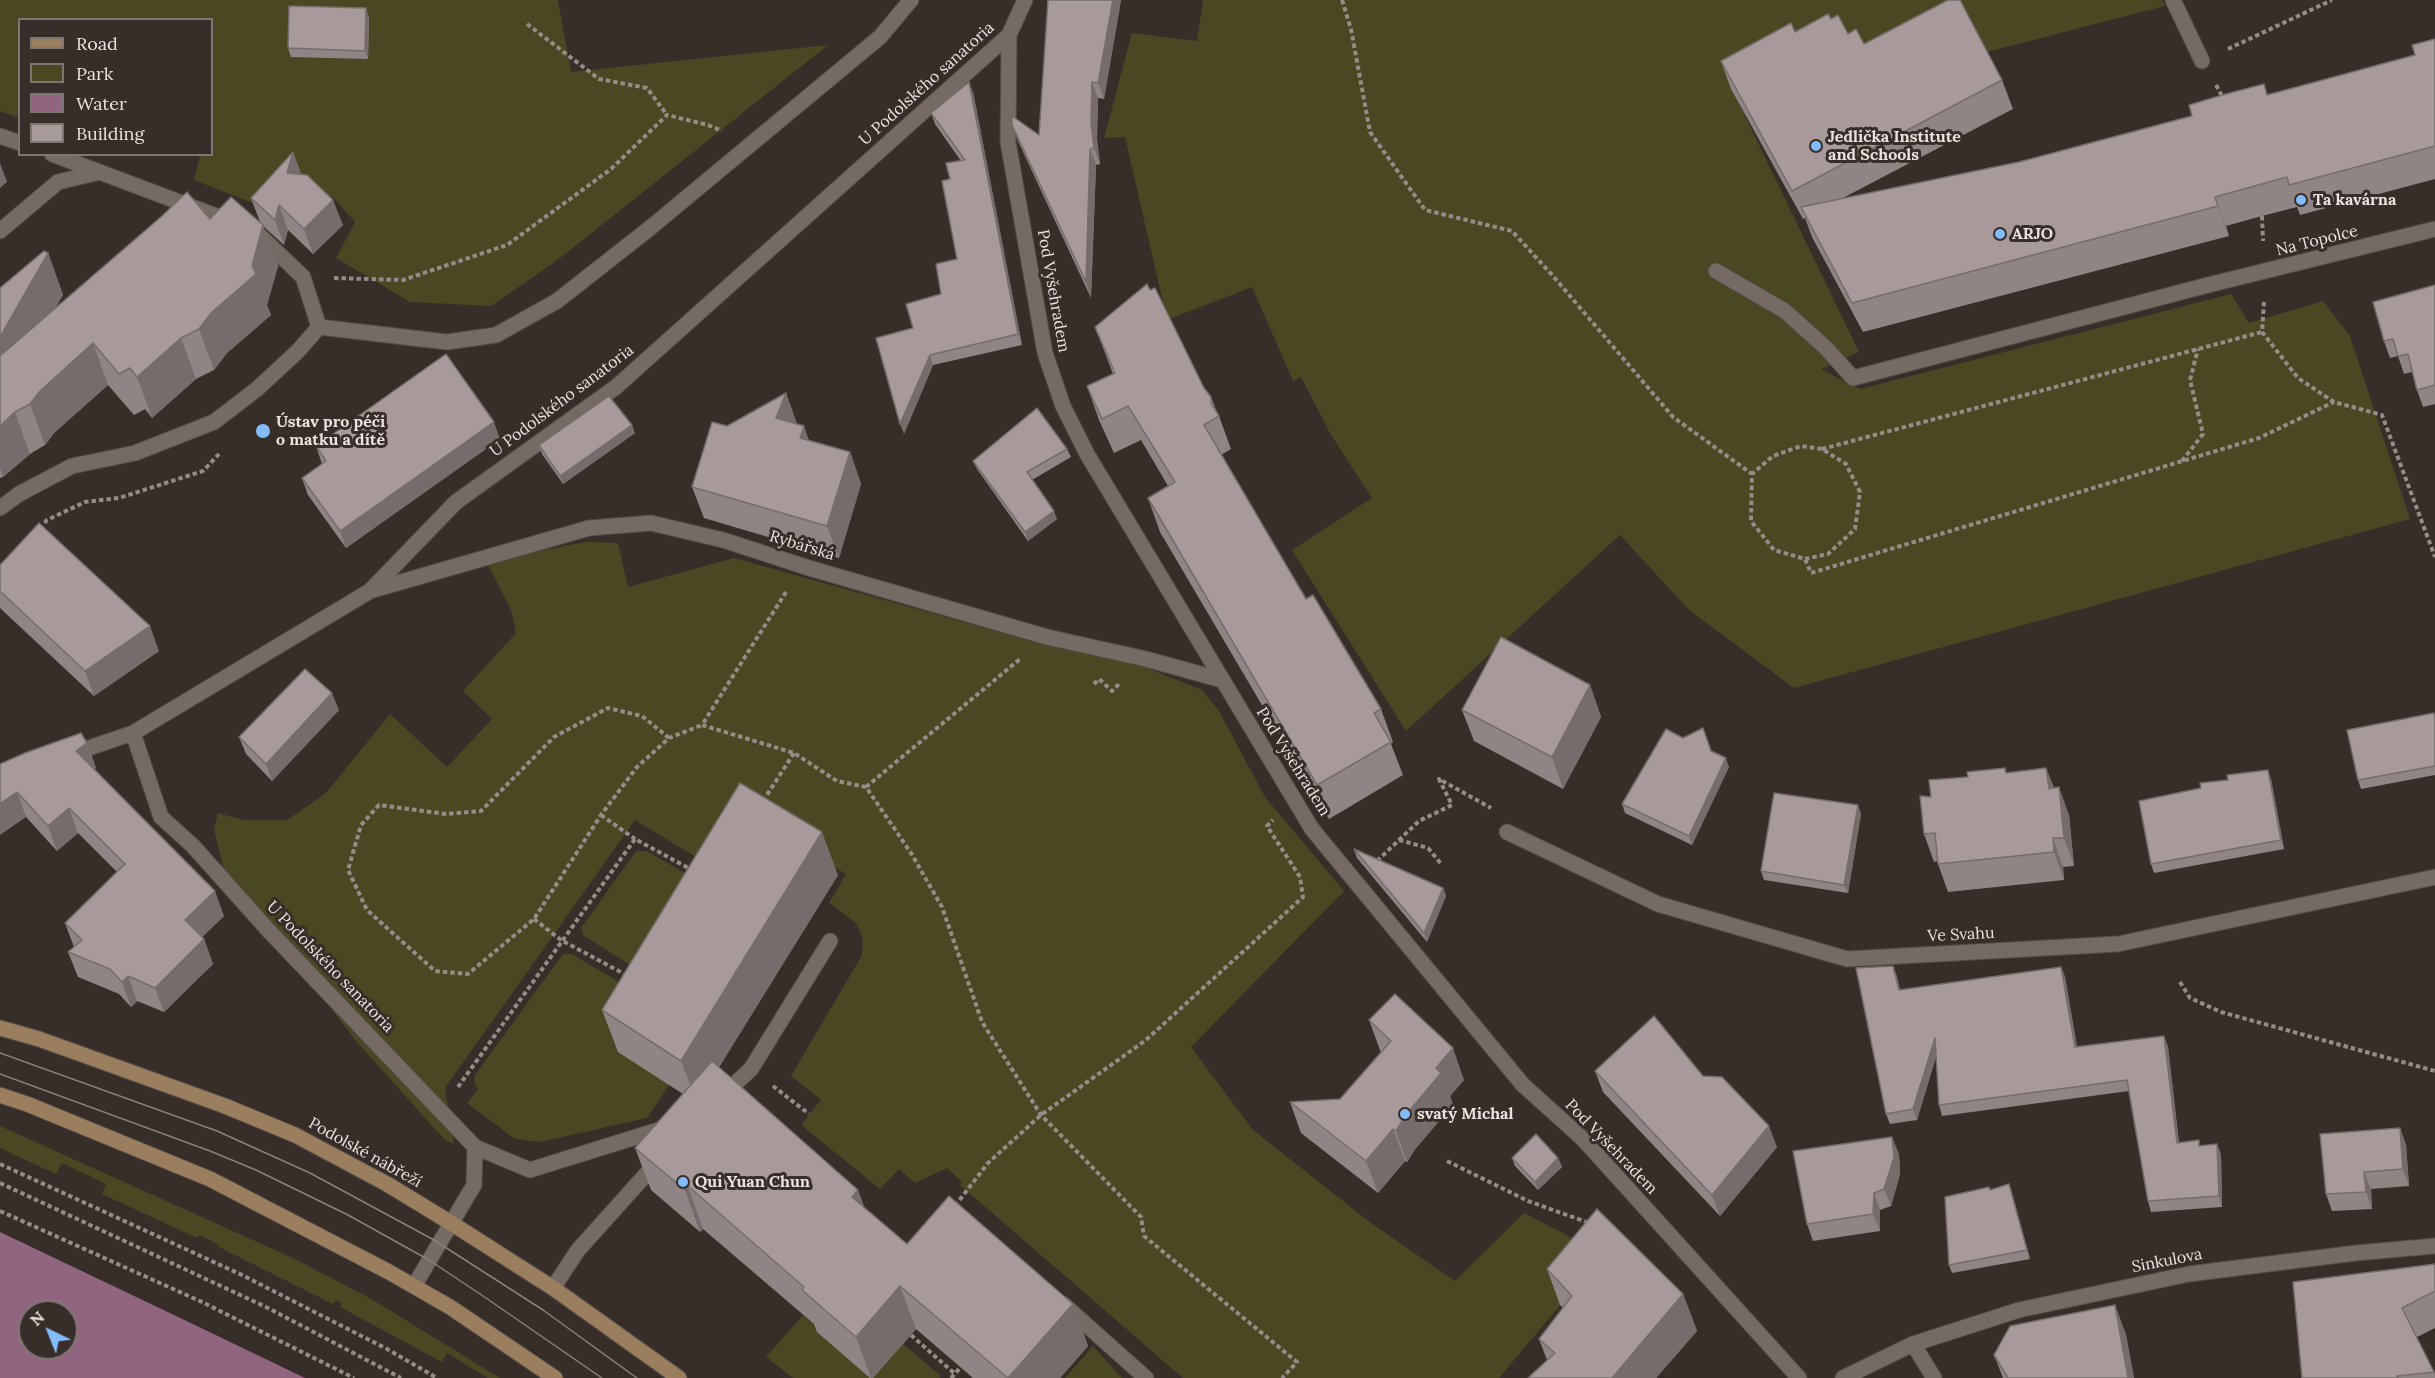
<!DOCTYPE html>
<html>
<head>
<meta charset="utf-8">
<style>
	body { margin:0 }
	#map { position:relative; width:2435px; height:1378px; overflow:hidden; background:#372d29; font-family:Lora,serif }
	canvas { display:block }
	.legend { position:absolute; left:18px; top:18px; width:195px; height:138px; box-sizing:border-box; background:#372d29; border:2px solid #7f7673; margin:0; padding:8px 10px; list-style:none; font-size:18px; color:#eae3e1 }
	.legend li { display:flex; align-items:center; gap:12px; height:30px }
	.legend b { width:30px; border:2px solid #7f7673 }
	.north { position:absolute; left:18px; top:1300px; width:60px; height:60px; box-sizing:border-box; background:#372d29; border:2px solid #7f7673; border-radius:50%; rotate:317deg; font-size:16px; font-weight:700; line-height:24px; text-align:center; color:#eae3e1 }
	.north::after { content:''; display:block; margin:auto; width:21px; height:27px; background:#83bcfb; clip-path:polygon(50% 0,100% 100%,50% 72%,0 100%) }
</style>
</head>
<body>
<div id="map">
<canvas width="2435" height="1378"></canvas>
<ul class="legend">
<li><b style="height:8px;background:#9a7e5e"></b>Road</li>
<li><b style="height:16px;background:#4a4723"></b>Park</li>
<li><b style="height:16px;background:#91657f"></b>Water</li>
<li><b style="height:16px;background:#a89a9a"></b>Building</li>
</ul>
<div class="north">N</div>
</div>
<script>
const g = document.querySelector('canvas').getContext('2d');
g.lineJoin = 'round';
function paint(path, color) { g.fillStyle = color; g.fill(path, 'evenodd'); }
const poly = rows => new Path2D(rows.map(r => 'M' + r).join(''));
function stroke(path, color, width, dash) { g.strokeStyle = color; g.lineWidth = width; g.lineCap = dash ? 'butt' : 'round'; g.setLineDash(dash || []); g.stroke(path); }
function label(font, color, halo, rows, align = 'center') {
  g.font = font + ' Lora,serif'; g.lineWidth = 6; g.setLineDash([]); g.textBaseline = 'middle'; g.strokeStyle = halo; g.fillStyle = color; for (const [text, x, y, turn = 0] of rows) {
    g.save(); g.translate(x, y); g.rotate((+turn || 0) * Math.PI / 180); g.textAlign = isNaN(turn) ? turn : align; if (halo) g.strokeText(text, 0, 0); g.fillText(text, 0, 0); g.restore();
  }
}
paint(poly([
	[0,0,558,0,571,72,828,45,559,259,491,306,410,302,336,258,355,222,333,197,289,191,263,207,194,180,200,155,212,154,212,20,20,20,19,118,0,111],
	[1203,0,2162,0,2165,6,1983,53,1732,89,1859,352,1821,369,1860,389,2231,294,2249,323,2323,301,2350,336,2410,519,1794,688,1689,610,1620,535,1406,731,1292,550,1372,498,1331,435,1301,377,1293,381,1252,287,1167,320,1125,137,1104,138,1132,33,1197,41],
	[585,542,618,543,628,587,734,558,1032,641,1069,647,1135,663,1202,690,1219,711,1265,797,1344,891,1191,1047,1253,1130,1371,1223,1455,1281,1524,1213,1580,1242,1588,1272,1499,1378,1183,1378,960,1185,962,1182,947,1168,915,1183,899,1169,880,1189,801,1125,821,1100,791,1076,862,955,863,938,856,923,829,903,846,874,757,820,717,870,635,820,445,1088,454,1144,444,1139,356,1041,236,885,223,866,214,830,218,813,243,820,287,820,326,793,390,714,447,767,492,719,463,691,516,633,511,610,486,561],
	[636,851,647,851,696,880,641,972,584,936,581,928],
	[563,954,572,954,649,1000,669,1085,647,1118,540,1142,515,1139,467,1103,478,1089,474,1083,475,1075],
	[0,1126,295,1259,373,1300,500,1378,488,1378,447,1353,442,1362,340,1307,342,1304,336,1300,333,1304,217,1246,218,1244,199,1235,197,1238,102,1194,106,1184,62,1163,56,1174,0,1148],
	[803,1315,820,1329,870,1378,793,1378,766,1357],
	[903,1344,941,1376,939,1378,873,1378],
	[1093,1346,1122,1378,1065,1378]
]), '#4a4723');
paint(poly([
	[0,1232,197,1326,305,1378,0,1378],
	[30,1312,66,1312,66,1348,30,1348]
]), '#91657f');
const service = poly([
	[2173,0,2202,61],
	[0,136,20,143],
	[52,154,232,222],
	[0,231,58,182,100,172],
	[257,233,303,277,319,327],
	[1716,271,1785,311,1826,348,1853,378,2208,285],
	[319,327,447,342,496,335,557,301,650,228,880,37,911,0],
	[0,508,19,494,72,466,135,453,214,422,257,389,298,351,319,327],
	[722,1096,751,1069,830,941],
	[475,1147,530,1170,668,1127],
	[553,1288,578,1250,658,1161],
	[1063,1304,1146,1378]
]);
const minor = poly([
	[1009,35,1008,142,1045,353,1063,406,1087,454,1312,829,1523,1085,1583,1139,1799,1378],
	[2208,285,2435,229],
	[373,590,589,528,651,523,723,540,809,568,1047,637,1146,659,1222,680],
	[133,733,161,817,193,846,270,932,475,1147,474,1185,414,1286],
	[71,754,133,733,370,591,456,502,616,387,1009,35,1025,0],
	[1507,832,1658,904,1847,959,2118,944,2435,877],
	[1913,1344,1934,1378]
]);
const tertiary = poly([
	[1843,1378,1913,1344,2019,1310,2189,1274,2356,1253,2435,1246]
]);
const secondary = poly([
	[0,1028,39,1039,225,1106,295,1135,387,1184,451,1223,553,1288,679,1378],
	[0,1095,27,1104,210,1179,389,1272,450,1307,555,1378]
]);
stroke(service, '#544b47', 17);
stroke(minor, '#544b47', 17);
stroke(tertiary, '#544b47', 17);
stroke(secondary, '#544b47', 17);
stroke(poly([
	[1342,0,1351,29,1370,132,1425,210,1512,231,1553,276,1673,417,1752,474],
	[527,24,599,79,647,88,667,115],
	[2228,49,2332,0],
	[2216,85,2224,100],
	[2262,216,2263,241],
	[334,278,403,280,507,245,611,169,667,115,708,125,722,131],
	[2264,302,2262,332,2298,378,2334,402,2382,415,2435,557],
	[1822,449,2262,332],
	[2182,461,2203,434,2190,380,2198,349],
	[40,529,47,520,85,502,119,498,203,471,219,454],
	[1805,559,1828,554,1855,529,1860,492,1846,464,1822,449,1801,446,1773,456,1752,474,1751,521,1774,550,1805,559,1811,573,2259,438,2334,402],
	[786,592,702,725,794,753,837,781,866,787,911,853,942,907,982,1022,1041,1115,1141,1217,1144,1236,1297,1362,1282,1378],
	[1094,684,1099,679,1112,691,1119,684],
	[669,738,642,716,608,708,554,737,481,811,446,814,379,805,361,825,348,870,367,910,435,971,468,974,534,919,601,815,637,767,669,738,702,725],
	[866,787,1020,659],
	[763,801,794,753],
	[601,815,635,839],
	[1399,840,1428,848,1442,865],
	[1377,861,1419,821,1452,805,1439,779,1491,808],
	[534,919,561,940,628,976],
	[2180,982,2190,998,2221,1012,2435,1071],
	[773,1086,809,1114],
	[458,1087,635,839,692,870],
	[1447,1161,1528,1201,1589,1223],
	[0,1164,242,1275,387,1349,437,1378],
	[0,1183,266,1307,401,1378],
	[955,1206,988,1163,1041,1115,1146,1040,1303,897,1300,877,1267,826,1273,820],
	[0,1211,202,1302,354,1378],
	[911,1335,955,1374],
	[951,1378,961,1367]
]), '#958c89', 4, [4.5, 3]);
stroke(service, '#766a65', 15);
stroke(minor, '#766a65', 15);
stroke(tertiary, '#766a65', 15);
stroke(secondary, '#9a7e5e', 15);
stroke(poly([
	[0,1053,217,1131,310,1173,434,1240,543,1310,637,1378],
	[0,1074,210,1151,256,1170,348,1215,429,1260,486,1298,602,1378]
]), '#8a817e', 1.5);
paint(poly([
	[1121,0,1104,99,1098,98,1097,139,1100,164,1096,165,1091,298,1018,141,1012,125,1039,135],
	[369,17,368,59,291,57,288,48],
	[1831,19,1848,34,1864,44,2002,80,2013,109,1841,199,2019,162,2415,55,2435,39,2435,179,2300,215,2297,207,2262,216,2226,226,2229,236,1863,332,1812,237,1805,218,1803,219,1731,89,1721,61,1795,32],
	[973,92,1022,345,933,365,904,434,913,328,941,294,957,259,950,179,961,161,935,124,931,113],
	[293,152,301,174,343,225,313,254,288,230,284,245,263,226,278,266,267,305,271,315,227,353,214,370,196,379,152,418,145,409,134,415,108,385,55,432,45,445,30,454,3,477,0,478,0,288,48,253,63,295,54,309,210,219,260,222,251,198],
	[2435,285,2435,404,2423,407,2417,390,2412,372,2404,374,2398,356,2390,358,2384,341],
	[1150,290,1204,388,1211,397,1216,410,1219,416,1231,449,1221,455,1306,599,1381,709,1393,742,1391,744,1403,775,1329,819,1160,532,1148,498,1168,486,1141,440,1114,453,1099,420,1087,386,1113,374,1095,327],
	[786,393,797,424,809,440,850,452,861,484,839,558,704,518,692,487,727,426],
	[635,433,563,484,542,454,539,445],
	[500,439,346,548,308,495,302,478,322,464,316,446],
	[1067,449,1071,457,1032,480,1057,519,1028,541,977,469,973,461],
	[0,565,159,651,94,696,0,608],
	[1590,685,1601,717,1563,789,1474,741,1462,710],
	[339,710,272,781,246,754,239,737],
	[2435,716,2435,775,2361,789,2358,780],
	[87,743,96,768,94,769,224,916,202,937,204,939,213,964,164,1012,137,1001,131,1007,119,994,78,977,68,952,74,947,65,923,117,872,78,833,57,851,26,817,0,764],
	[1711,751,1729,767,1692,845,1625,813,1622,804],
	[2046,768,2054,788,2069,815,2074,866,2063,867,2064,880,1948,892,1937,861,1934,862,1924,834,1931,797,1968,777],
	[2271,779,2284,849,2154,873,2151,864],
	[1861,814,1848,893,1764,880,1761,871],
	[1354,849,1443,888,1446,896,1427,942,1357,858],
	[838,875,719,1067,865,1209,907,1244,1073,1304,1088,1346,1060,1378,973,1378,916,1329,873,1378,870,1378,817,1332,814,1324,703,1229,700,1232,651,1190,635,1148,683,1094,618,1052,602,1010],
	[1893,966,1900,990,2061,967,2065,977,2077,1047,2164,1036,2168,1047,2179,1142,2201,1146,2217,1144,2221,1155,2222,1207,2151,1212,2148,1201,2129,1091,1942,1116,1939,1105,1936,1057,1917,1120,1890,1124,1886,1114],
	[1369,1020,1464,1080,1450,1096,1453,1105,1416,1148,1407,1162,1405,1161,1378,1193,1301,1133,1290,1102,1340,1099,1381,1053],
	[1595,1071,1703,1076,1777,1147,1720,1216,1603,1092],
	[2400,1128,2406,1145,2409,1186,2371,1189,2372,1209,2332,1211,2326,1194],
	[1899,1154,1900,1174,1891,1206,1880,1210,1880,1231,1813,1241,1807,1224],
	[1512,1158,1558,1158,1562,1167,1538,1190,1515,1166],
	[2009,1184,2030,1259,1952,1273,1949,1265,1991,1190],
	[2435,1264,2435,1328,2417,1337,2435,1373,2435,1378,2302,1378],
	[1547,1269,1683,1294,1697,1331,1656,1378,1528,1378,1547,1360,1539,1339,1563,1308,1560,1305],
	[2115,1305,2126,1335,2134,1378,2003,1378,1994,1355]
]), '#908484');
paint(poly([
	[1113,0,1121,0,1104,99,1098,83],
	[366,8,369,17,368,59,365,51],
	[969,82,973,92,1022,345,1018,334],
	[1092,82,1098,98,1097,139,1100,164,1094,148,1091,123],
	[1090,149,1096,165,1091,298,1086,282],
	[293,152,302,177,287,173],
	[0,163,7,182,0,188],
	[2215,197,2226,226,2229,236,2218,206],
	[333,200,343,225,313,254,304,229],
	[279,205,288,230,284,245,275,220],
	[263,225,278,266,267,305,271,315,227,353,214,370,199,329,212,312,252,266],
	[48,253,63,295,0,404,0,337],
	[181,338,196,379,152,418,137,377],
	[93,343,108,385,55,432,45,445,30,404,40,391],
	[930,355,933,365,904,434,900,424],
	[786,393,797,424,776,418],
	[15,412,30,454,3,477,0,468,0,426],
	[494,422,500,439,346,548,340,531],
	[632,425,635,433,563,484,560,476],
	[804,426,815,458,800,438],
	[850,452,861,484,839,558,827,526],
	[1054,511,1057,519,1028,541,1025,532],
	[150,626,159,651,94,696,85,671],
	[1590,685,1601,717,1563,789,1552,757],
	[332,693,339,710,272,781,266,764],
	[87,743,96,768,85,776,76,751],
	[1726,758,1729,767,1692,845,1689,836],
	[2046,768,2056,796,2049,789],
	[2268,770,2271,779,2284,849,2281,840],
	[2059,787,2069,815,2074,866,2064,838],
	[17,792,26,817,0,835,0,804],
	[1858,805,1861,814,1848,893,1844,885],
	[69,808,78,833,57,851,48,826],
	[822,832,838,875,697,1103,681,1061],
	[2053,838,2063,867,2064,880,2054,852],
	[1443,888,1446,896,1427,942,1424,933],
	[215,891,224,916,194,945,185,920],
	[204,939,213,964,164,1012,155,988],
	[1893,966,1897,976,1903,1000,1899,990],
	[2061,967,2065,977,2079,1058,2075,1047],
	[128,976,137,1001,131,1007,122,982],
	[2164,1036,2168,1047,2180,1153,2177,1143],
	[1935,1038,1938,1048,1917,1120,1913,1109],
	[1453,1048,1464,1080,1450,1096,1453,1105,1416,1148,1407,1162,1396,1131,1436,1068],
	[1769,1126,1777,1147,1720,1216,1712,1195],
	[2400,1128,2406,1145,2409,1186,2403,1169],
	[1393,1129,1405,1161,1378,1193,1366,1161],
	[1892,1137,1899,1154,1900,1174,1891,1206,1884,1189],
	[2217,1144,2221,1155,2222,1207,2219,1196],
	[1558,1158,1562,1167,1538,1190,1535,1182],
	[2364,1172,2371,1189,2372,1209,2366,1192],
	[2009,1184,2012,1193,2030,1259,2027,1250],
	[688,1186,703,1229,700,1232,685,1190],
	[858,1190,874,1232,852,1197],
	[1874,1193,1880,1210,1880,1231,1873,1214],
	[900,1286,916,1329,873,1378,871,1378,856,1337],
	[1683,1294,1697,1331,1656,1378,1612,1378],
	[1073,1304,1088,1346,1060,1378,1008,1378],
	[2115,1305,2126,1335,2134,1378,2128,1378]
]), '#766c6c');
const building = poly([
	[1048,0,1113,0,1098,83,1092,82,1091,123,1094,148,1090,149,1086,282,1012,125,1012,116,1039,135,1048,0],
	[1948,0,1960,0,2002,80,1792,191,1721,61,1791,23,1795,32,1828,14,1831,19,1838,15,1848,34,1856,29,1864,44,1948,0],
	[289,6,366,8,365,51,288,48,289,6],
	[2435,39,2435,146,2289,185,2287,177,2215,197,2218,206,1852,303,1801,207,2019,162,2192,116,2189,105,2226,94,2264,84,2267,95,2415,55,2412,45,2435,39],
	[969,82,1018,334,930,355,900,424,876,338,913,328,906,304,941,294,936,264,957,259,942,181,950,179,946,163,965,160,931,113,969,82],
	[293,152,287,173,307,175,333,200,304,229,279,205,275,220,251,198,293,152],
	[187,192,210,219,231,197,263,225,252,266,256,274,212,312,199,329,181,338,137,377,130,368,119,374,93,343,40,391,30,404,15,412,0,426,0,356,162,216,187,192],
	[44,251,48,253,0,337,0,288,44,251],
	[1147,284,1150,290,1155,288,1204,388,1211,397,1211,403,1219,416,1204,425,1306,599,1313,595,1381,709,1374,713,1391,742,1317,785,1148,498,1175,482,1128,406,1102,419,1087,386,1115,373,1095,327,1147,284],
	[2435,285,2435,385,2417,390,2408,354,2398,356,2393,339,2384,341,2373,302,2435,285],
	[446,354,494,422,340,531,302,478,326,461,316,446,446,354],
	[786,393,776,418,804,426,800,438,850,452,827,526,692,487,712,422,727,426,786,393],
	[609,396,632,425,560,476,539,445,609,396],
	[1037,408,1067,449,1027,472,1054,511,1025,532,973,461,1037,408],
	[39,523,150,626,85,671,0,591,0,565,39,523],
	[1501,637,1590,685,1552,757,1462,710,1501,637],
	[305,669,332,693,266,764,239,737,305,669],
	[2434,713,2435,718,2435,766,2358,780,2347,730,2434,713],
	[1703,728,1711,751,1726,758,1689,836,1622,804,1666,729,1683,738,1703,728],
	[81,733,87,743,76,751,215,891,185,920,204,939,155,988,128,976,122,982,110,969,68,952,82,940,65,923,125,864,69,808,48,826,17,792,0,804,0,764,25,753,81,733],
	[2005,768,2006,773,2046,768,2049,789,2059,787,2064,838,2053,838,2054,852,1938,864,1935,833,1924,834,1920,796,1931,797,1929,780,1968,777,1967,772,2005,768],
	[2268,770,2281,840,2151,864,2139,801,2201,788,2200,783,2228,780,2227,775,2268,770],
	[740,783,822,832,681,1061,602,1010,740,783],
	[1774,793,1858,805,1844,885,1761,871,1774,793],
	[1354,849,1443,888,1424,933,1354,849],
	[1893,966,1899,990,2061,967,2075,1047,2164,1036,2177,1143,2199,1140,2199,1146,2217,1144,2219,1196,2148,1201,2127,1080,1939,1105,1935,1038,1913,1109,1886,1114,1856,968,1893,966],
	[1395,994,1453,1048,1436,1068,1441,1073,1405,1116,1396,1131,1393,1129,1366,1161,1290,1102,1340,1099,1391,1041,1369,1020,1395,994],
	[1654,1016,1703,1076,1722,1077,1769,1126,1712,1195,1595,1071,1654,1016],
	[712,1061,858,1190,852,1197,907,1244,949,1196,1073,1304,1008,1378,900,1286,856,1337,802,1290,804,1287,688,1186,685,1190,635,1148,712,1061],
	[2400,1128,2403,1169,2364,1172,2366,1192,2326,1194,2320,1134,2400,1128],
	[1536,1134,1558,1158,1535,1182,1512,1158,1536,1134],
	[1892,1137,1894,1157,1884,1189,1874,1193,1873,1214,1807,1224,1793,1151,1892,1137],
	[2009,1184,2027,1250,1949,1265,1945,1197,1989,1187,1990,1190,2009,1184],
	[1597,1209,1683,1294,1612,1378,1528,1378,1555,1353,1539,1339,1572,1296,1547,1269,1597,1209],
	[2435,1264,2435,1291,2402,1308,2434,1372,2397,1376,2398,1378,2302,1378,2293,1282,2435,1264],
	[2115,1305,2128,1378,2008,1378,1994,1355,2010,1326,2115,1305]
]);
paint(building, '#a89a9a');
stroke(building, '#766c6c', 1.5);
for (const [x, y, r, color] of [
	[1816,146,6,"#83bcfb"],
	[2301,200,6,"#83bcfb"],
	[2000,234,6,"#83bcfb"],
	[263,431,8,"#83bcfb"],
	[1405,1114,6,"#83bcfb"],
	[683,1182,6,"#83bcfb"]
]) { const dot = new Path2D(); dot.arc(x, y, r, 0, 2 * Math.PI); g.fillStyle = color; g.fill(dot); stroke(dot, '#372d29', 2); }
label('16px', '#eae3e1', '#372d29', [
	["U Podolského sanatoria",927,84,-42],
	["Na Topolce",2317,241,-14],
	["Pod Vyšehradem",1053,291,80],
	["U Podolského sanatoria",562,401,-37],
	["Rybářská",802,546,17],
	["Pod Vyšehradem",1293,762,58],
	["Ve Svahu",1961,935,-3],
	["U Podolského sanatoria",330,967,46],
	["Pod Vyšehradem",1611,1147,46],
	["Podolské nábřeží",365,1153,29],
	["Sinkulova",2167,1261,-11]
]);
label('bold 16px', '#eae3e1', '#372d29', [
	["Jedlička Institute",1828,137],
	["and Schools",1828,155],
	["Ta kavárna",2313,200],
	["ARJO",2012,234],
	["Ústav pro péči",276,422],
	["o matku a dítě",276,440],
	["svatý Michal",1417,1114],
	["Qui Yuan Chun",695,1182]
], 'left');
</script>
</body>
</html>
